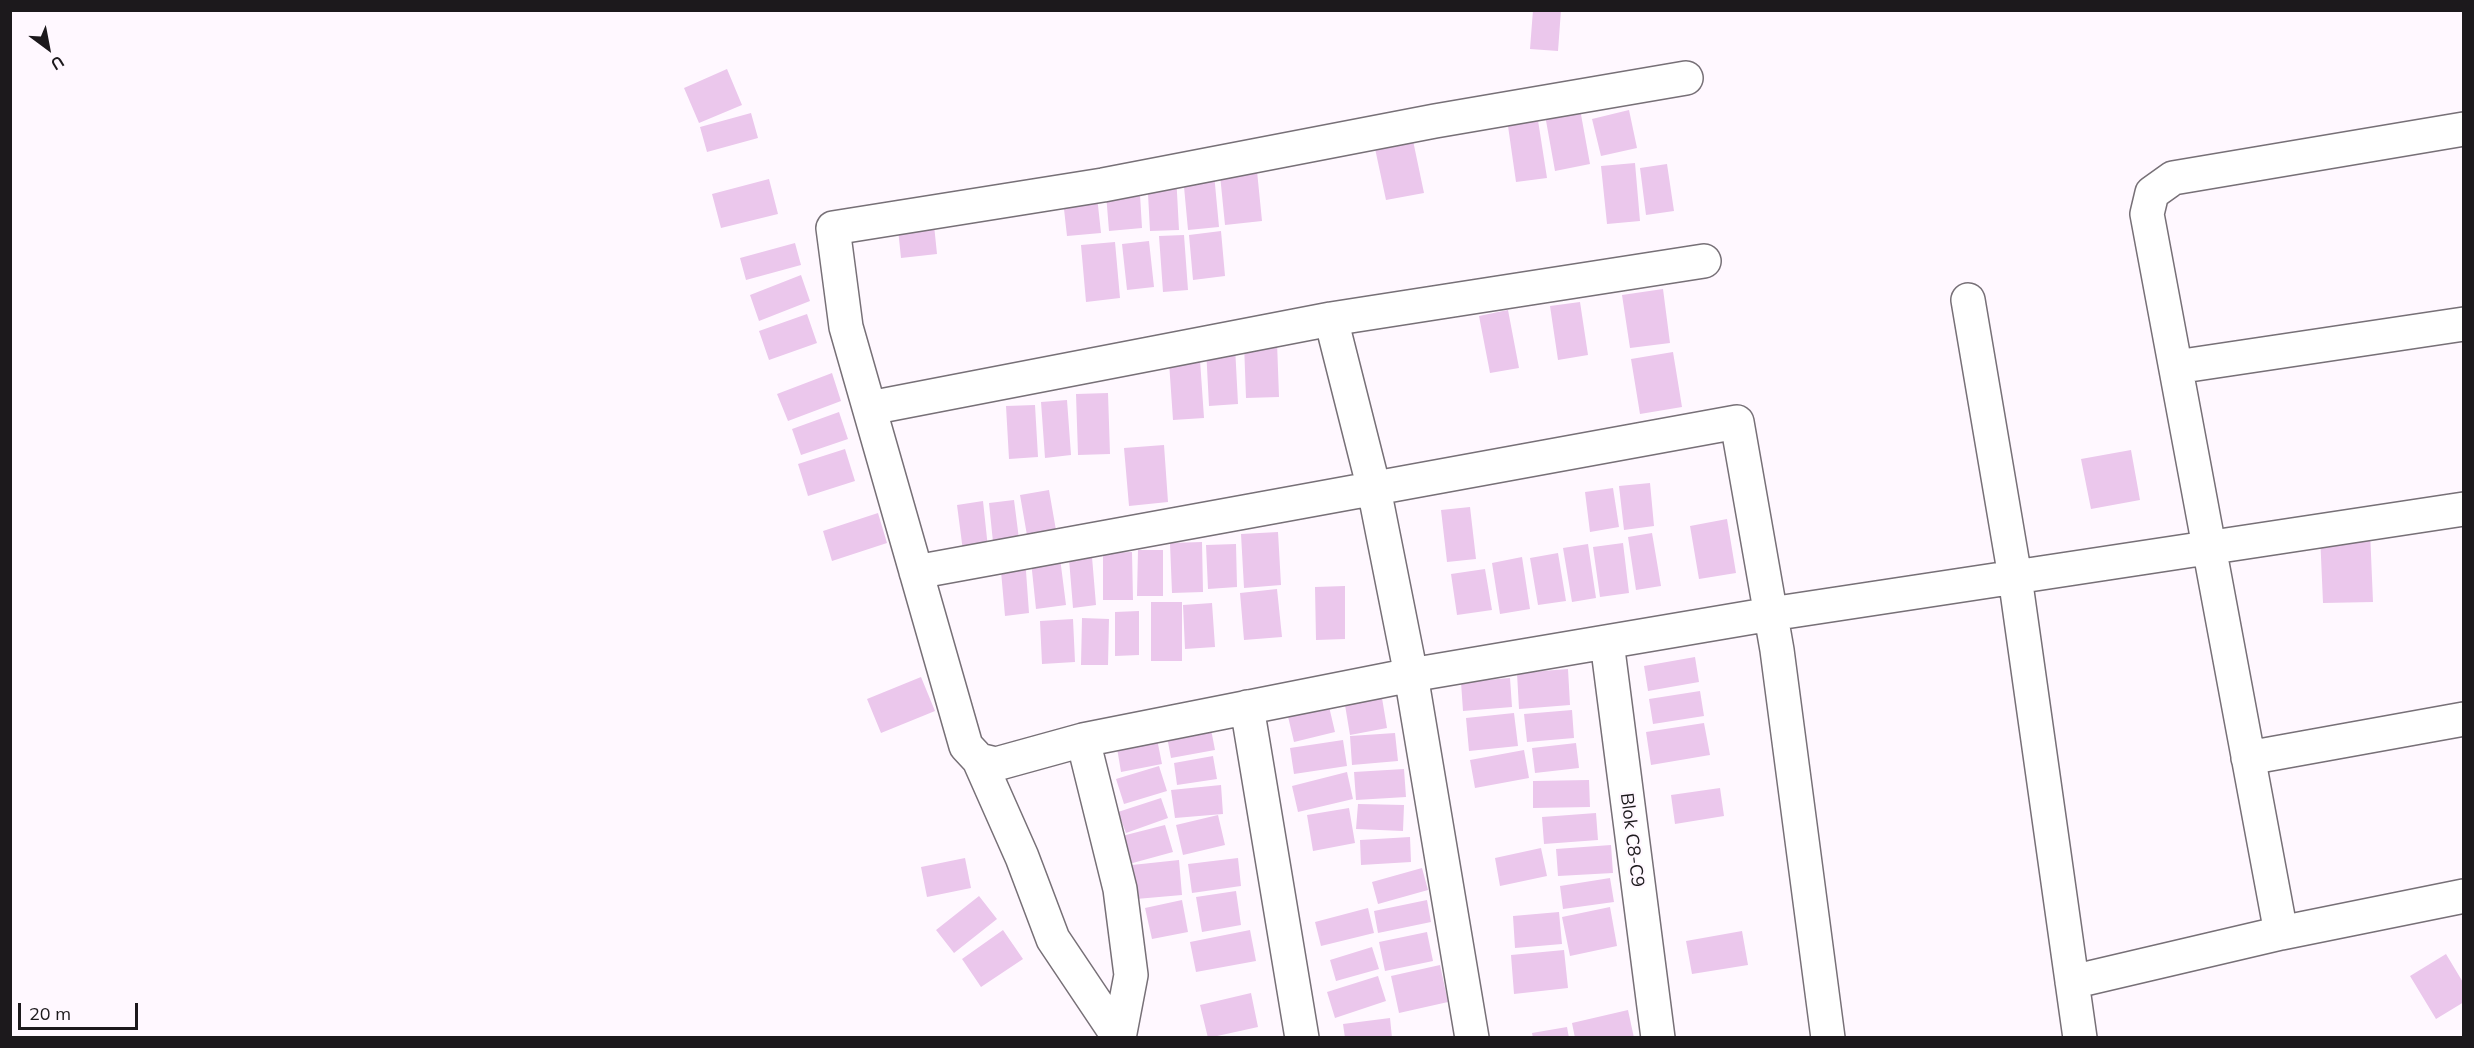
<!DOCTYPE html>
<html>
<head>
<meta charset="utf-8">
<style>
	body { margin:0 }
	#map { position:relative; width:2474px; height:1048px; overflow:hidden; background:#fff8ff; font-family:Mulish,sans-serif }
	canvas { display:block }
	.frame { position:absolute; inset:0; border:12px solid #1c191c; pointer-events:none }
	.north { position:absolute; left:18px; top:18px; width:60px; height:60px; -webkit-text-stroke:4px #fff8ff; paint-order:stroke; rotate:148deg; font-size:16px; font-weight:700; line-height:24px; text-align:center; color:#1c191c }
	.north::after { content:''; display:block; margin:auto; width:21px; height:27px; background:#1c191c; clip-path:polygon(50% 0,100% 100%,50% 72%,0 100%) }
	.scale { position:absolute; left:18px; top:1003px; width:120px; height:27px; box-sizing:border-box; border:3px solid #1c191c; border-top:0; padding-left:8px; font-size:18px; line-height:21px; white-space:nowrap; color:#1c191c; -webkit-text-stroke:4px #fff8ff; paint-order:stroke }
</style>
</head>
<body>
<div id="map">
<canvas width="2474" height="1048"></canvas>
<div class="frame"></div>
<div class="north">U</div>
<div class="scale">20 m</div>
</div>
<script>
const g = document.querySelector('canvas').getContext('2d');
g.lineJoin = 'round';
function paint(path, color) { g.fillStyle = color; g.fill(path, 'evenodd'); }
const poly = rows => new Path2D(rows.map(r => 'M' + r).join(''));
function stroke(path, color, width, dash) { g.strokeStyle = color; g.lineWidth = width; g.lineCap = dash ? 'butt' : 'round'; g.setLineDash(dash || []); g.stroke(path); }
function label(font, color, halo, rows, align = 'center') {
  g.font = font + ' Mulish,sans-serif'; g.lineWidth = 4.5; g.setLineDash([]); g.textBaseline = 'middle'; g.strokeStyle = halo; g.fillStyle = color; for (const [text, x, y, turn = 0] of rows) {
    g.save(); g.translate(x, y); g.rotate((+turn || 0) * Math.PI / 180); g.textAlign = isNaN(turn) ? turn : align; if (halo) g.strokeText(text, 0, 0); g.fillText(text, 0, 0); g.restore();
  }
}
paint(poly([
	[1533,10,1561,10,1558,51,1530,49],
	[727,69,742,105,699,123,684,88],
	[1580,109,1590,164,1555,171,1545,115],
	[1629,110,1637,148,1601,156,1592,119],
	[751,113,758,138,707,152,700,127],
	[1537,114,1547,178,1516,182,1507,119],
	[1411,131,1424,193,1386,200,1373,139],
	[1256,161,1262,221,1225,225,1219,165],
	[1213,163,1219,227,1188,230,1182,165],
	[1635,163,1640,221,1607,224,1601,166],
	[1667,164,1674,211,1646,215,1640,168],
	[1176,174,1179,230,1150,231,1147,175],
	[1139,178,1142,228,1109,231,1105,181],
	[769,179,778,214,721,228,712,194],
	[1096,187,1101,233,1067,236,1062,191],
	[931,196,937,254,901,258,895,200],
	[1221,231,1225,276,1193,280,1189,235],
	[1184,235,1188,290,1163,292,1159,236],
	[1149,241,1154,287,1127,290,1122,244],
	[1115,242,1120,298,1086,302,1081,245],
	[795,243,801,265,746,280,740,258],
	[801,275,810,301,759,321,750,295],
	[1663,289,1670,343,1630,348,1622,295],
	[1580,302,1588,355,1558,360,1550,306],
	[1508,310,1519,368,1490,373,1479,316],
	[807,314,817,343,769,360,759,331],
	[1277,342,1279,397,1246,398,1244,343],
	[1235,346,1238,404,1209,406,1206,348],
	[1673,352,1682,407,1640,414,1631,359],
	[1200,360,1204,418,1173,420,1169,362],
	[832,373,841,401,788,421,777,394],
	[1108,393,1110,454,1078,455,1076,394],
	[1067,400,1071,455,1045,458,1041,402],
	[1035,405,1038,457,1009,459,1006,406],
	[839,412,848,439,801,455,792,429],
	[1164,445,1168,502,1129,506,1124,448],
	[845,449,855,481,808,496,798,464],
	[2131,450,2140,500,2091,509,2081,459],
	[1650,483,1654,526,1624,530,1619,486],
	[1613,488,1619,527,1590,532,1585,492],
	[1049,490,1057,536,1028,541,1020,495],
	[1014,500,1019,539,993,542,989,503],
	[983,501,988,548,963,551,957,505],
	[1470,507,1476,559,1447,562,1441,510],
	[878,513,887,543,832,561,823,531],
	[1727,519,1736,573,1699,579,1690,526],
	[2370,531,2373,602,2323,603,2320,534],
	[1278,532,1281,585,1244,588,1241,534],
	[1652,533,1661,586,1636,590,1628,537],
	[1202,542,1203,592,1172,593,1170,543],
	[1623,543,1629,593,1600,597,1593,547],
	[1236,544,1237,587,1208,589,1206,545],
	[1588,544,1596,598,1572,602,1563,548],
	[1138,550,1163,550,1163,596,1137,596],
	[1132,552,1133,600,1103,600,1103,553],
	[1558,553,1566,601,1538,605,1530,558],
	[1025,557,1029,613,1005,616,1000,560],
	[1092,557,1096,605,1073,608,1069,559],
	[1522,557,1530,609,1500,614,1492,563],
	[1060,558,1066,605,1036,609,1031,561],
	[1485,569,1492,610,1457,615,1451,574],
	[1345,586,1345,639,1316,640,1315,587],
	[1277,589,1282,637,1244,640,1240,593],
	[1151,602,1182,602,1182,661,1151,661],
	[1212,603,1215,647,1185,649,1183,605],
	[1139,611,1139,655,1115,656,1115,612],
	[1082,618,1109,619,1108,665,1081,665],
	[1073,619,1075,662,1042,664,1040,621],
	[1695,657,1699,682,1648,691,1644,666],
	[1568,669,1570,705,1519,709,1517,673],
	[921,677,935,711,881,733,867,699],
	[1510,678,1512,707,1463,711,1461,682],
	[1700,691,1704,716,1653,724,1649,699],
	[1327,698,1335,732,1294,742,1286,708],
	[1382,698,1387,728,1350,735,1345,705],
	[1572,710,1574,738,1527,742,1524,714],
	[1514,713,1518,746,1469,751,1466,718],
	[1209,719,1215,750,1171,758,1165,726],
	[1704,723,1710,755,1651,765,1646,732],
	[1155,729,1162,764,1121,772,1115,736],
	[1395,733,1398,761,1352,765,1350,736],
	[1343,740,1347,766,1294,774,1290,748],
	[1576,743,1579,768,1535,773,1532,748],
	[1524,750,1529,778,1475,788,1470,760],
	[1213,756,1217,779,1177,785,1174,763],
	[1159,766,1167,791,1124,804,1116,779],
	[1404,769,1406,797,1356,800,1354,772],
	[1347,772,1353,799,1298,812,1292,786],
	[1589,780,1590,807,1533,808,1533,781],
	[1221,785,1223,814,1175,818,1171,790],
	[1720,788,1724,816,1675,824,1671,795],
	[1161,798,1168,818,1126,833,1118,812],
	[1358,804,1404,805,1403,831,1356,829],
	[1349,808,1355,843,1313,851,1307,815],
	[1596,813,1598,840,1544,844,1542,817],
	[1218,815,1225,845,1183,855,1176,825],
	[1165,825,1173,852,1129,864,1122,836],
	[1410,837,1411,862,1361,865,1360,840],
	[1611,845,1613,873,1558,876,1556,849],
	[1541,848,1547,876,1500,886,1495,858],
	[965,858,971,888,927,897,921,867],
	[1238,858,1241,886,1192,893,1188,864],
	[1179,860,1182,895,1136,899,1132,865],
	[1422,868,1428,890,1378,904,1372,882],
	[1610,878,1614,902,1563,909,1560,886],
	[1236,891,1241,925,1202,932,1196,897],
	[979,896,997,919,954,953,936,930],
	[1182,900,1188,932,1152,939,1145,908],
	[1427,900,1431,922,1378,933,1374,911],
	[1610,907,1617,946,1570,956,1562,917],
	[1368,908,1374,933,1321,946,1315,922],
	[1559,912,1562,944,1515,948,1513,916],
	[1003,930,1023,959,981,987,962,959],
	[1250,930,1256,961,1196,972,1190,942],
	[1742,931,1748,965,1692,974,1686,941],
	[1427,932,1433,961,1385,971,1379,942],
	[1372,947,1379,969,1336,981,1330,960],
	[1564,950,1568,988,1514,994,1511,955],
	[2446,954,2464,984,2464,1002,2436,1019,2410,976],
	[1440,965,1448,1002,1399,1013,1391,976],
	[1378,976,1386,1001,1335,1018,1327,992],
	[1251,993,1258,1027,1208,1038,1200,1005],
	[1628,1010,1634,1038,1575,1038,1572,1023],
	[1390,1018,1392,1038,1345,1038,1343,1024],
	[1567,1027,1569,1038,1533,1038,1532,1033]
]), '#ebc7ec');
const minor = poly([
	[1686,78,1435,121,1103,185,833,228,846,327,966,746,979,760,996,764,1083,740,1411,675,1771,614,2464,509],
	[1968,300,2015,577,2080,1038],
	[1331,319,1374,489,1411,675,1472,1038],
	[2176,367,2464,324],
	[870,408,1331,319,1704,261],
	[916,572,1737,422,1777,650,1828,1038],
	[1607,642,1658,1038],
	[1247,707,1302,1038],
	[1083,740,1120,889,1131,975,1119,1038],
	[2248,758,2464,719],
	[979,760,1022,857,1053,939,1118,1036],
	[2281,933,2147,214,2152,193,2173,178,2464,129],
	[2072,982,2281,933,2464,896]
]);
stroke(minor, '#777077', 36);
stroke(minor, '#fff', 33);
label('18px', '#1c191c', '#fff8ff', [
	["Blok C8-C9",1632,840,83]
]);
</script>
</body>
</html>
